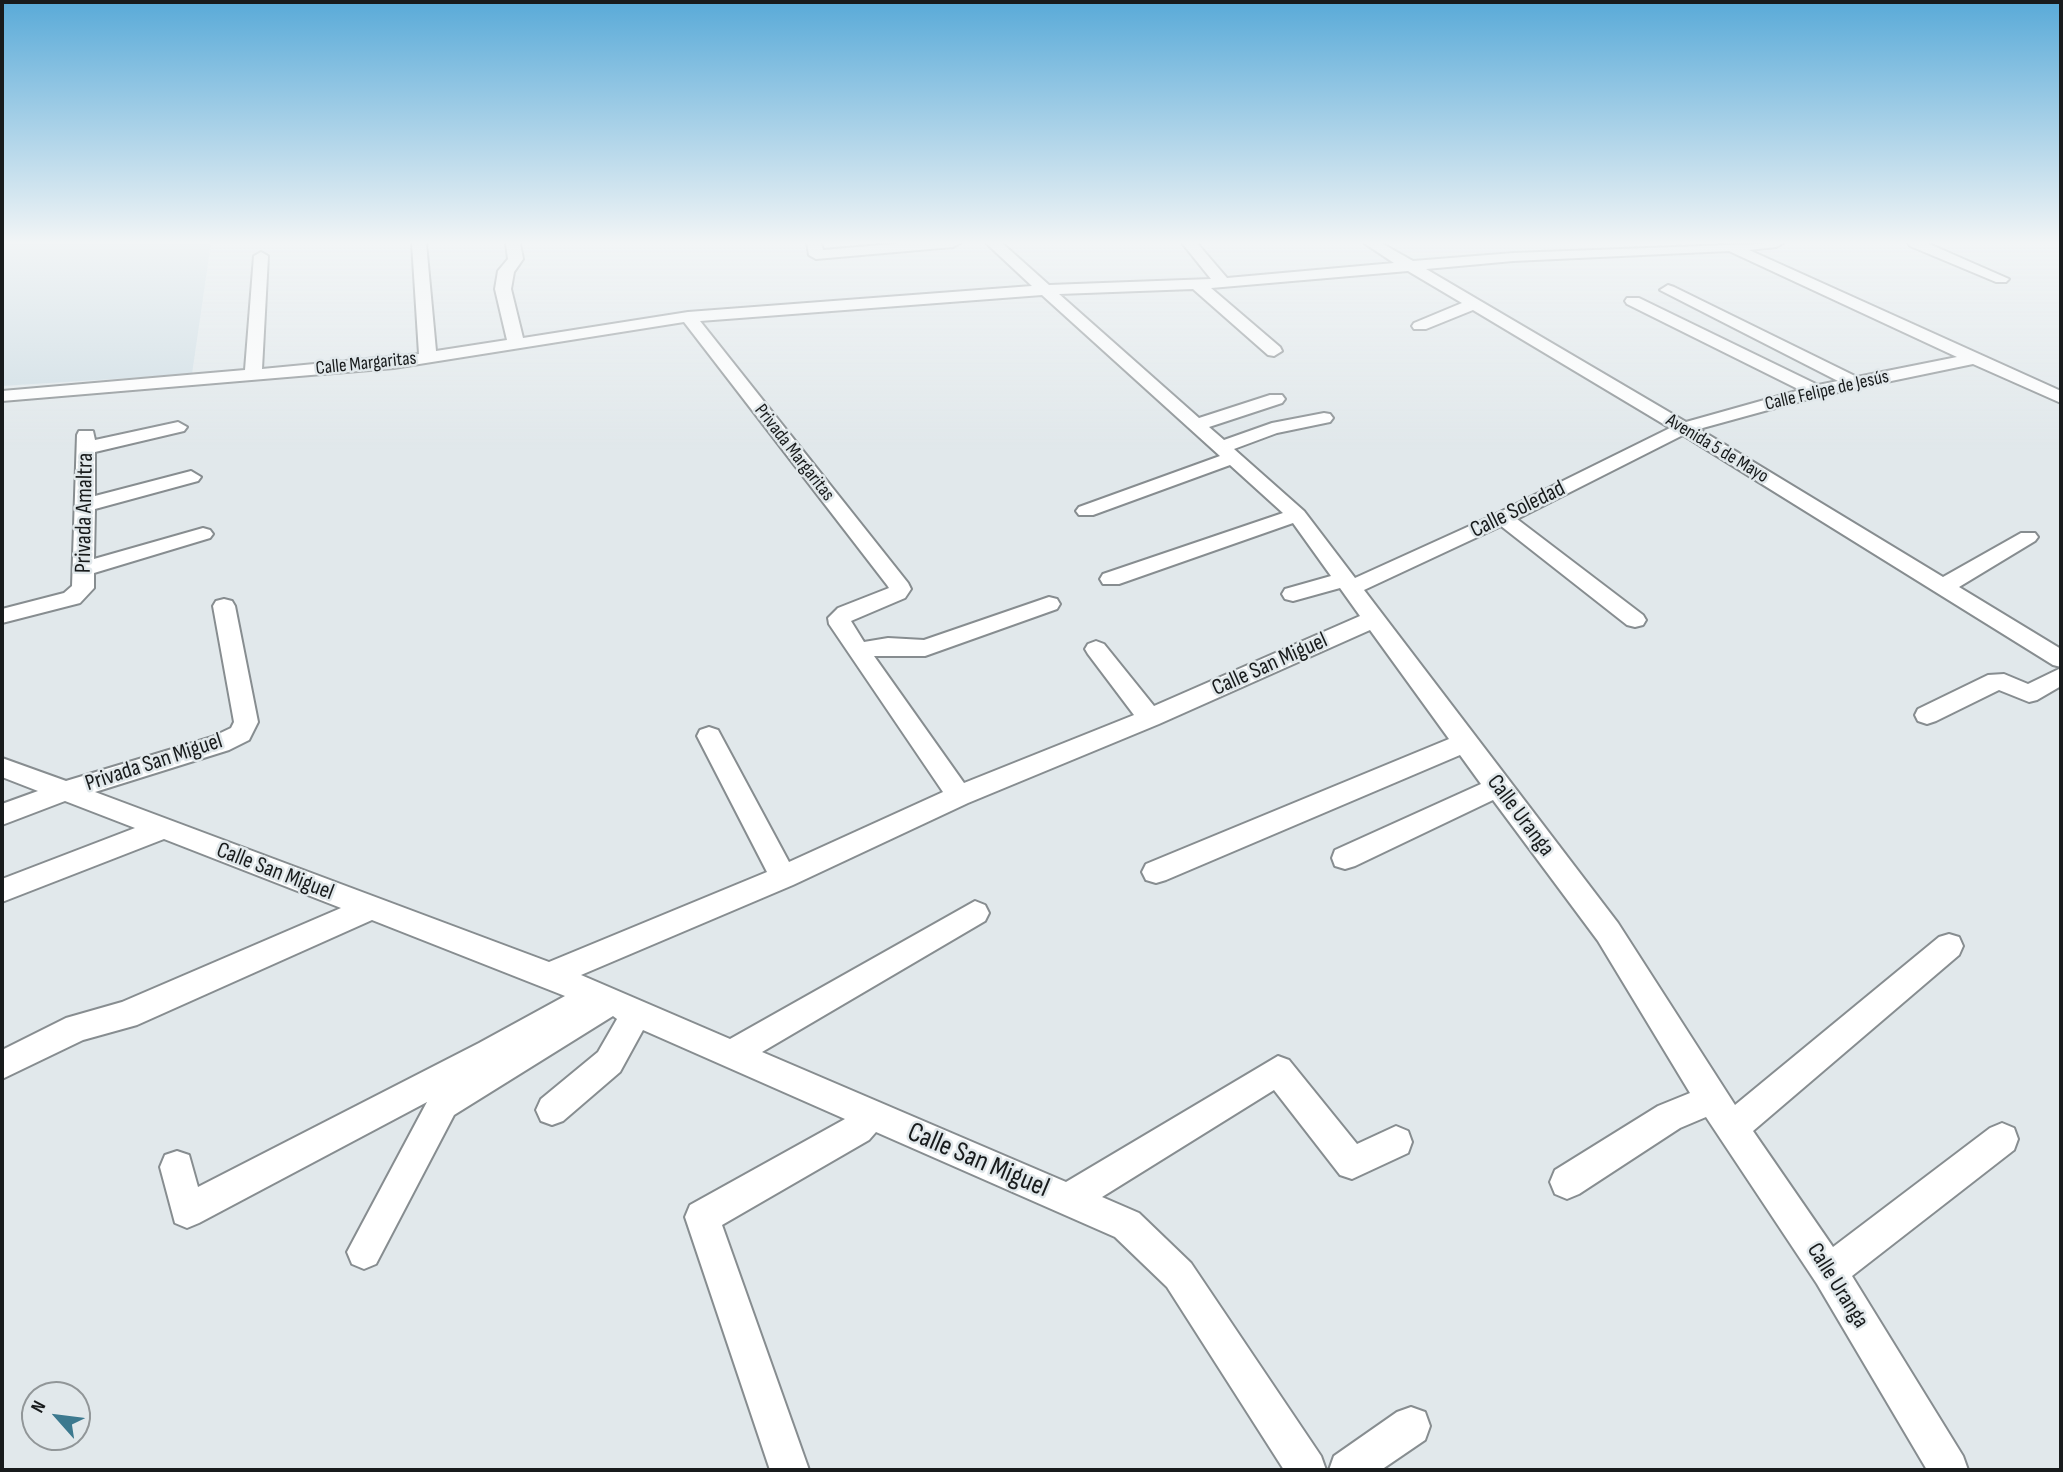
<!DOCTYPE html>
<html>
<head>
<meta charset="utf-8">
<style>
	body { margin:0 }
	#map { position:relative; width:2063px; height:1472px; overflow:hidden; background:#e1e8eb; font-family:"Sofia Sans Condensed",sans-serif }
	canvas { display:block }
	.frame { position:absolute; inset:0; border:4px solid #181b1c; pointer-events:none }
	.north { position:absolute; left:21px; top:1381px; width:70px; height:70px; box-sizing:border-box; background:#e1e8eb; border:2px solid #919698; border-radius:50%; rotate:298deg; font-size:19px; font-weight:700; line-height:28px; text-align:center; color:#181b1c }
	.north::after { content:''; display:block; margin:auto; width:24px; height:32px; background:#3c798f; clip-path:polygon(50% 0,100% 100%,50% 72%,0 100%) }
</style>
</head>
<body>
<div id="map">
<canvas width="2063" height="1472"></canvas>
<div class="frame"></div>
<div class="north">N</div>
</div>
<script>
const g = document.querySelector('canvas').getContext('2d');
g.lineJoin = 'round';
function paint(path, color) { g.fillStyle = color; g.fill(path, 'evenodd'); }
const poly = rows => new Path2D(rows.map(r => 'M' + r).join(''));
function stroke(path, color, width, dash) { g.strokeStyle = color; g.lineWidth = width; g.lineCap = dash ? 'butt' : 'round'; g.setLineDash(dash || []); g.stroke(path); }
function label(font, color, halo, rows, align = 'center') {
  g.font = font + ' "Sofia Sans Condensed",sans-serif'; g.lineWidth = 5; g.setLineDash([]); g.textBaseline = 'middle'; g.strokeStyle = halo; g.fillStyle = color; for (const [text, x, y, turn = 0] of rows) {
    g.save(); g.translate(x, y); g.rotate((+turn || 0) * Math.PI / 180); g.textAlign = isNaN(turn) ? turn : align; if (halo) g.strokeText(text, 0, 0); g.fillText(text, 0, 0); g.restore();
  }
}
paint(poly([
	[2,243,211,243,192,374,2,386]
]), '#cedde4');
const minor = poly([
	[412,243,426,243,436,351,507,340,495,289,498,271,508,259,506,243,520,243,523,259,514,272,511,289,523,338,688,312,1032,286,986,243,1002,243,1049,285,1211,279,1182,243,1197,243,1227,278,1394,263,1364,243,1381,243,1413,261,1513,253,1783,243,1776,247,1749,250,2061,391,2061,403,1973,364,1819,396,1699,429,1943,577,2021,533,2035,533,2038,537,2035,541,1959,587,2061,649,2061,667,2053,665,1683,435,1517,519,1643,615,1646,620,1643,625,1635,627,1627,625,1501,526,1364,590,1618,923,1735,1105,1939,937,1949,934,1959,937,1963,946,1959,955,1753,1131,1833,1247,1990,1128,2002,1123,2014,1128,2018,1139,2014,1150,1852,1276,1963,1456,1968,1470,1927,1470,1817,1284,1706,1117,1680,1128,1579,1194,1567,1199,1555,1194,1550,1182,1555,1170,1658,1106,1690,1093,1598,941,1493,800,1355,866,1345,869,1335,866,1332,858,1335,850,1481,784,1460,755,1166,880,1156,883,1146,880,1142,872,1146,864,1449,739,1370,630,1159,724,968,803,793,885,581,975,730,1039,975,901,985,905,989,913,985,921,762,1052,1066,1182,1278,1056,1289,1060,1357,1144,1396,1126,1408,1131,1412,1142,1408,1153,1352,1179,1340,1175,1274,1090,1102,1197,1139,1213,1191,1263,1321,1456,1326,1470,1284,1470,1167,1287,1115,1237,876,1132,869,1140,722,1225,809,1470,770,1470,685,1217,690,1205,845,1119,643,1030,620,1072,563,1121,552,1125,541,1121,536,1110,541,1099,598,1052,617,1019,613,1016,454,1115,376,1264,364,1269,352,1264,347,1252,427,1102,199,1223,187,1228,175,1223,160,1167,165,1155,177,1151,189,1155,198,1187,479,1043,565,996,372,920,137,1025,83,1040,2,1079,2,1050,66,1018,122,1002,341,908,164,839,2,902,2,879,135,828,65,801,2,825,2,804,38,791,2,777,2,758,66,781,212,737,231,728,234,722,213,606,216,601,224,599,232,601,235,606,258,722,249,740,229,750,95,792,549,962,767,872,697,736,700,730,709,727,718,730,789,862,943,792,829,624,828,618,838,608,889,588,887,585,684,322,394,368,2,401,2,391,245,370,254,256,261,252,268,256,262,369,419,354,412,243],
	[1729,251,1957,357,1857,377,1674,287,1668,285,1660,290,1838,381,1818,385,1639,298,1627,298,1625,301,1627,304,1800,390,1686,422,1426,269,1513,261,1729,251],
	[1408,271,1462,303,1414,323,1412,326,1414,329,1426,329,1473,310,1670,428,1496,514,1355,578,1304,511,1234,449,1277,433,1330,422,1333,418,1330,414,1324,413,1272,423,1224,440,1209,427,1282,403,1285,399,1282,395,1270,395,1199,418,1059,294,1193,289,1268,355,1274,356,1282,351,1280,347,1211,288,1408,271],
	[1042,295,1220,456,1079,507,1076,511,1079,515,1093,515,1230,465,1283,513,1103,574,1100,579,1103,584,1119,584,1293,523,1331,576,1285,589,1282,594,1285,599,1293,601,1340,588,1360,616,1154,706,1104,644,1096,641,1088,644,1085,649,1088,654,1134,715,964,783,874,656,925,656,1057,609,1060,604,1057,599,1049,597,924,640,888,638,864,642,851,621,905,598,911,589,908,583,700,321,1042,295],
	[807,243,821,243,823,250,904,243,960,243,953,247,816,259,809,255,807,243],
	[1908,243,1927,243,2009,279,2006,282,1996,282,1910,246,1908,243],
	[178,422,187,427,184,431,95,452,95,496,191,471,201,477,198,481,95,509,94,559,203,528,210,530,213,534,210,538,94,573,94,588,80,603,2,623,2,609,64,593,72,586,77,435,79,431,93,431,95,440,178,422],
	[2061,668,2061,686,2037,700,2029,702,1999,690,1936,721,1927,724,1918,721,1915,715,1918,709,1988,675,2004,674,2028,684,2061,668],
	[1411,1407,1425,1412,1430,1426,1425,1440,1381,1470,1329,1470,1334,1456,1397,1412,1411,1407]
]);
stroke(minor, '#878d90', 4);
paint(minor, '#fff');
const sky = g.createLinearGradient(0, 0, 0, 449);
sky.addColorStop(0, '#59aad8');
sky.addColorStop(0.54, '#f2f5f6');
sky.addColorStop(1, '#f2f5f600');
g.fillStyle = sky;
g.fillRect(0, 0, 2063, 449);
label('19px', '#181b1c', '#e1e8eb', [
	["Calle Margaritas",366,364,-6],
	["Calle Felipe de Jesús",1827,391,-13],
	["Avenida 5 de Mayo",1717,449,31],
	["Privada Margaritas",794,453,52]
]);
label('23px', '#181b1c', '#e1e8eb', [
	["Calle Soledad",1518,510,-26],
	["Privada Amaltra",85,513,-89],
	["Calle San Miguel",1270,665,-24],
	["Privada San Miguel",154,763,-18],
	["Calle Uranga",1520,816,53],
	["Calle San Miguel",275,872,21],
	["Calle Uranga",1837,1286,58]
]);
label('28px', '#181b1c', '#e1e8eb', [
	["Calle San Miguel",978,1161,23]
]);
</script>
</body>
</html>
